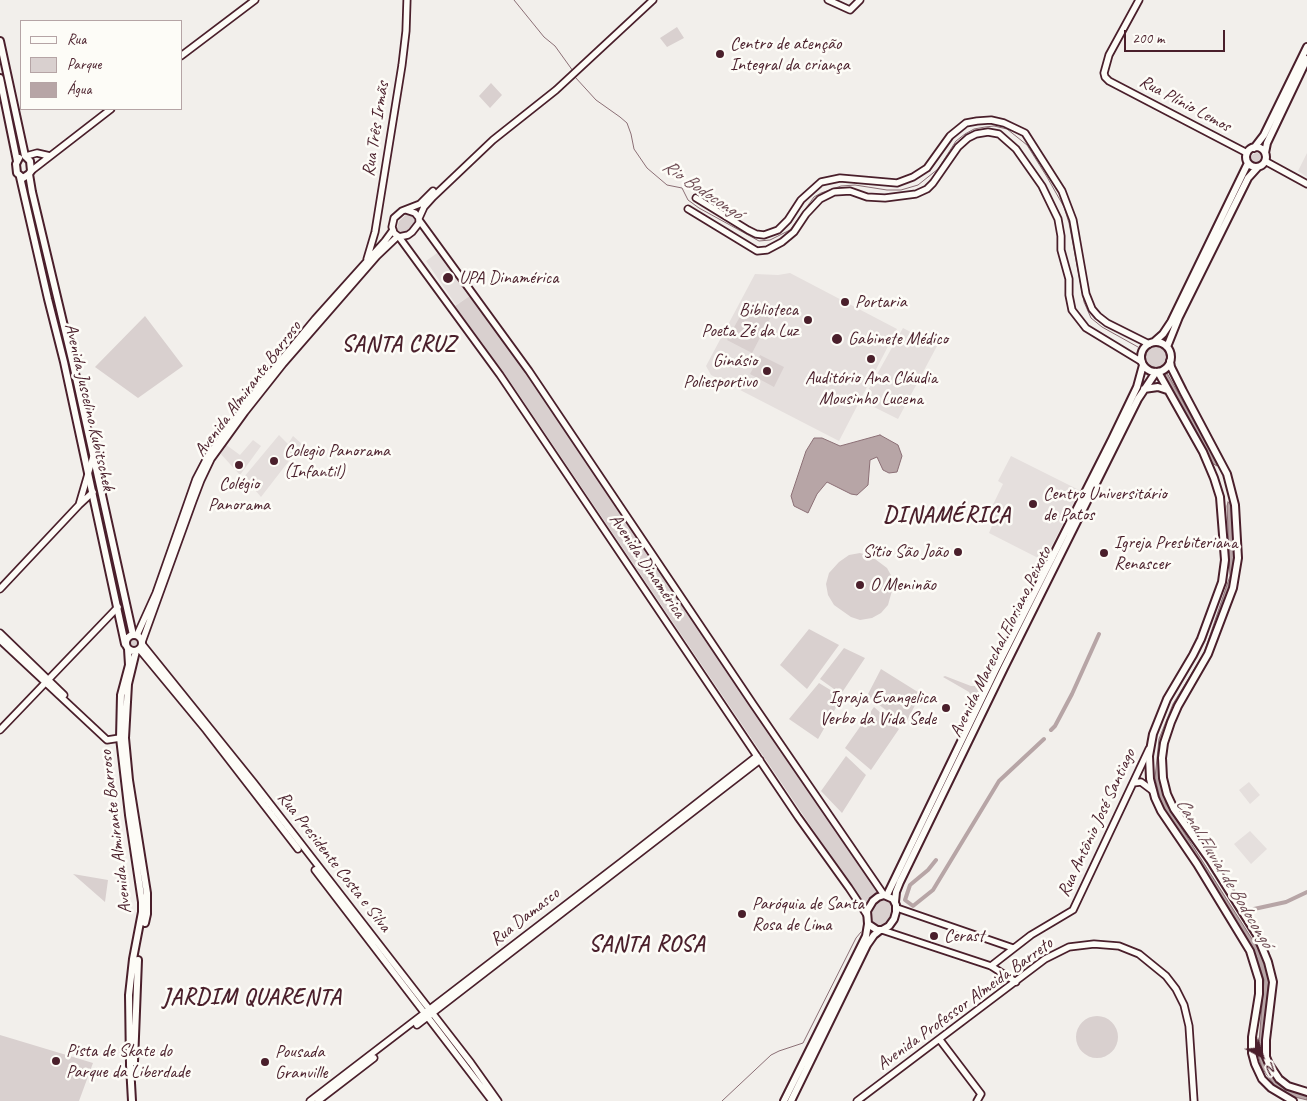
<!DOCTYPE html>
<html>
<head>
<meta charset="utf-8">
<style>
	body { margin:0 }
	#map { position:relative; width:1307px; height:1101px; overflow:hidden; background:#f2efeb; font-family:Caveat,sans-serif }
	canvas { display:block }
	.legend { position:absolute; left:20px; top:20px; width:162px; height:90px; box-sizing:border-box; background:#fdfcf7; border:1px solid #b5a4a5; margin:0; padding:6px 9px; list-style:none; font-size:15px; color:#4a1f2b }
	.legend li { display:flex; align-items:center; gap:10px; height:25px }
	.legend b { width:25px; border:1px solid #b5a4a5 }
	.north { position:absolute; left:1237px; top:1031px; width:50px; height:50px; -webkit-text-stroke:4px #fdfcf7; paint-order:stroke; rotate:140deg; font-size:14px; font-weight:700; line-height:20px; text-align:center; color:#4a1f2b }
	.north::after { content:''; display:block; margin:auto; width:18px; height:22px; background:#4a1f2b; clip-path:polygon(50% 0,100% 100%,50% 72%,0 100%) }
	.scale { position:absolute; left:1124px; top:30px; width:101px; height:22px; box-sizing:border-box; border:2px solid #4a1f2b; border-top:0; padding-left:6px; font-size:15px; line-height:18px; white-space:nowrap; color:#4a1f2b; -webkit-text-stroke:4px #fdfcf7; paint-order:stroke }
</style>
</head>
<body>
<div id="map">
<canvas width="1307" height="1101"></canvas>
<ul class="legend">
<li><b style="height:6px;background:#fdfcf7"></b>Rua</li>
<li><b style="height:14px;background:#d9d0cf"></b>Parque</li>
<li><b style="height:14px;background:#b7a5a6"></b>Água</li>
</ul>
<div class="north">N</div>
<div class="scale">200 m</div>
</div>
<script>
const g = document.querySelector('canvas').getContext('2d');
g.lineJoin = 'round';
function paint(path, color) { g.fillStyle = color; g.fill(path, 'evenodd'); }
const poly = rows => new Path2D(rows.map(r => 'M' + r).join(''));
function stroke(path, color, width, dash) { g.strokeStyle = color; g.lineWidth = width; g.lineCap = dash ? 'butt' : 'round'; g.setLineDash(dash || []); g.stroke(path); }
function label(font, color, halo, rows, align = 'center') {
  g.font = font + ' Caveat,sans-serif'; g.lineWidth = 5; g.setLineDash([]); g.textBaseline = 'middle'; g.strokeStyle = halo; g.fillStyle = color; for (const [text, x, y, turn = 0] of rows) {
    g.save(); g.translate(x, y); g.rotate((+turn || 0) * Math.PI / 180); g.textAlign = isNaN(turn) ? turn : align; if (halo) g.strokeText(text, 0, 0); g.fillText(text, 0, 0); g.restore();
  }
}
paint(poly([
	[1307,153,1307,177,1298,171],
	[440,251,471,295,456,305,426,261],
	[790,273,897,329,839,441,711,375,706,366,755,274,778,275],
	[903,328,937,346,898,419,862,401],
	[279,435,288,444,293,436,302,444,261,497,244,477],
	[253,440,261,446,240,475,219,452,225,444,240,455],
	[1011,456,1083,492,1081,495,1077,496,1044,561,989,533,994,521,987,517,1003,484,998,481],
	[1249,782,1260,795,1250,804,1239,790],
	[1250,831,1267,849,1251,864,1234,844]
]), '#e5dfdd');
paint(poly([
	[677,27,684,38,667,47,660,38],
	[491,83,502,95,490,108,479,96],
	'1250 160a7 7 0 1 1 14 0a7 7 0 1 1-14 0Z',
	[414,213,417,216,417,222,413,230,406,233,399,234,396,231,399,221,407,214],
	[471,295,516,356,881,891,873,896,866,908,505,374,455,306],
	[748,302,772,315,752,353,727,340],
	[145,316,183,366,138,398,95,367],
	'1142 358a14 14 0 1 1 28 0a14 14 0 1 1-28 0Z',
	[760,355,784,367,774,387,750,374],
	[860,553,871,556,887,568,892,577,893,587,888,605,881,613,872,618,860,620,851,617,834,605,828,595,826,584,829,573,839,562,849,555],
	[809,629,839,645,807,689,780,665],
	'127 643a7 7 0 1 1 14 0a7 7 0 1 1-14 0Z',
	[844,648,865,658,841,694,820,679],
	[881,669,921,694,905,724,867,696],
	[945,676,971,686,979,686,989,679,976,706,969,692,943,677],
	[819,683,842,697,818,739,789,719],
	[874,707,899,729,871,770,845,748],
	[846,756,866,775,842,813,821,791],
	[73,874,108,880,105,902],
	[882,898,890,899,893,912,888,922,882,926,876,927,869,921,869,909],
	'1076 1037a21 21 0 1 1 42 0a21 21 0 1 1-42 0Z',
	[0,1035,93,1063,79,1101,0,1101]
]), '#d9d0cf');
const water = poly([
	[1167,373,1216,461,1217,466,1212,463,1164,375,1167,373],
	[880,435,898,445,902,456,897,472,889,473,883,470,877,457,870,460,868,485,857,495,851,494,827,482,817,494,808,513,794,506,791,496,806,451,814,438,822,438,840,446,880,435],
	[1228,502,1231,504,1232,510,1235,575,1207,653,1162,739,1159,777,1166,804,1261,953,1269,978,1262,1057,1265,1066,1278,1083,1289,1090,1307,1095,1307,1100,1287,1095,1275,1086,1262,1068,1258,1055,1264,980,1256,955,1203,867,1162,806,1155,778,1159,739,1173,704,1204,653,1230,576,1227,506,1228,502]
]);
paint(water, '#b7a5a6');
stroke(water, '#8b6f75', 1);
stroke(poly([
	[514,0,544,37,555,46,573,71],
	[575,77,596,100,620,117,627,123,631,134,634,149,647,168,667,185,682,188,688,200,699,208,759,241,770,240,790,230,814,197,821,193,841,186,855,185,887,190,901,190,918,185,938,169,956,141,965,134,974,129,985,127,994,126,1007,129,1027,145,1047,177,1064,207,1069,223,1084,302,1091,318,1102,327,1138,347],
	[722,1101,771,1055,779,1051,803,1043,856,938,861,932]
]), '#8b6f75', 1);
stroke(poly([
	[1051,730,1055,726,1072,694,1099,634],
	[936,860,928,870,910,885,905,900,913,906,933,890,999,781,1044,739],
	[1254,909,1286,902,1307,892]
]), '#b7a5a6', 4);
const secondary = poly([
	[828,0,850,10,860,0],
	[1139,0,1109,55,1104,73,1105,77,1109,81,1247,153],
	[181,56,255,0],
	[26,156,37,153,50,156],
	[1265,161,1307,184],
	[31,171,111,109],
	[696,198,748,230,756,234,764,235,778,230,788,220,801,200,821,182,840,178,897,183,913,177,927,168,950,136,966,123,977,121,991,120,1004,123,1025,133,1062,191,1073,220,1086,294,1092,309,1098,316,1107,323,1149,344],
	[688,209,757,251,767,250,782,242,794,232,806,214,820,199,834,192,850,191,867,197,885,198,916,194,927,189,933,183,958,147,968,138,976,134,988,132,999,134,1016,149,1042,186,1058,219,1061,236,1061,250,1069,279,1069,295,1072,310,1086,328,1142,362],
	[406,210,415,213,419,218,419,223,412,232,408,235,399,237,394,233,392,227,394,218,402,211,420,204,433,191],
	[419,218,424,207,433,197,493,140,556,90,653,0],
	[419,220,529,371,753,704,884,895],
	[399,237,500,375,798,817,849,888,867,915],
	[367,259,375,232,402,65,406,31,407,0],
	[79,505,93,492],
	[0,589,79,505,93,457],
	[0,633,64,695],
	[137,635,156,593,196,479,208,456,262,383,315,319,385,241,393,230],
	[0,640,107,740,120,738],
	[142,642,193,501,201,480,211,459,245,412,283,364,377,256,398,236],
	[142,644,254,783,471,1063,498,1101],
	[139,649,206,730,298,849],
	[0,730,118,607],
	[1133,783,1141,782,1153,791],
	[315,870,492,1101],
	[897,908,1013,948],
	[882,930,991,966,1016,982],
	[991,966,1031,935,1073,910,1149,749],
	[417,1025,760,760],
	[940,1040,981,1094,977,1101],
	[310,1101,624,860,757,756],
	[318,1101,374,1058],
	[857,1101,1045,959,1069,947,1094,944,1119,946,1139,954,1166,976,1176,989,1184,1005,1189,1026,1194,1101]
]);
const primary = poly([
	[0,41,25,156],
	[0,78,17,161],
	'1246 157a10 10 0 1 1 20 0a10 10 0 1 1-20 0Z',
	[1254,148,1264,135,1307,47],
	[1265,153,1267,143,1307,59],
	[25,156,30,161,31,171,29,174,32,192,73,364,133,635],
	[19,158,16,164,17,173,23,178,29,174],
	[20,177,48,299,64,362,125,644],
	[1154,342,1163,334,1171,322,1248,163],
	'1141 357a15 15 0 1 1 30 0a15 15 0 1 1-30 0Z',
	[1167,347,1179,317,1248,178,1258,167],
	[1170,361,1171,367,1183,391,1227,474,1235,505,1238,558,1233,588,1208,654,1178,706,1171,722,1164,743,1162,758,1163,778,1167,794,1174,809,1210,860,1257,935,1268,962,1273,982,1266,1040,1266,1057,1269,1064,1279,1079,1288,1086,1307,1092],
	[1158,372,1203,452,1214,478,1220,497,1225,560,1222,582,1201,639,1193,655,1167,699,1153,734,1149,756,1150,779,1155,798,1161,811,1197,864,1250,951,1259,980,1259,994,1252,1037,1252,1053,1255,1064,1262,1079,1271,1088,1293,1101],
	[1144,389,1158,387,1167,390],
	'126 643a8 8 0 1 1 16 0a8 8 0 1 1-16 0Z',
	[128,649,129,665,121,695,120,738,129,815,142,902,142,912,133,959,129,995,130,1065,132,1101],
	[136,651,128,684,125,738,129,780,147,893,147,914,145,923],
	[884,895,893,899,896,905,896,912,894,919,889,926,882,930,877,930,868,924,867,911,873,901,878,897,884,895],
	[887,895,996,669,1112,439,1137,387,1143,365],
	[895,902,896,892,900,882,1004,668,1138,399,1156,372],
	[134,1062,138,960],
	[784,1101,866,936,868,924],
	[791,1101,867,945,874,935,879,931]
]);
stroke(secondary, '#4a1f2b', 9);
stroke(primary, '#4a1f2b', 10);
stroke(secondary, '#fdfcf7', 5.5);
stroke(primary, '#fdfcf7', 6);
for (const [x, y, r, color] of [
	[720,54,5,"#4a1f2b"],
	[448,278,6,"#4a1f2b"],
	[845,302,5,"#4a1f2b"],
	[808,320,5,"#4a1f2b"],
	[837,339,6,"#4a1f2b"],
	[871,359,5,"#4a1f2b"],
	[767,371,5,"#4a1f2b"],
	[274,461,5,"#4a1f2b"],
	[239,465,5,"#4a1f2b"],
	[1033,504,5,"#4a1f2b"],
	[958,552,5,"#4a1f2b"],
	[1104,553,5,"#4a1f2b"],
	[860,585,5,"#4a1f2b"],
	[946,708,5,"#4a1f2b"],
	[742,914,5,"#4a1f2b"],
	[934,936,5,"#4a1f2b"],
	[56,1061,5,"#4a1f2b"],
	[265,1062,5,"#4a1f2b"]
]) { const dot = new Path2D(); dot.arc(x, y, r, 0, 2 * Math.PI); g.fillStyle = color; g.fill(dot); stroke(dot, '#fdfcf7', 2); }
label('18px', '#4a1f2b', '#fdfcf7', [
	["Centro de atenção",730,44],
	["Integral da criança",730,65],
	["UPA Dinamérica",459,278],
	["Portaria",855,302],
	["Biblioteca",798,310,"right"],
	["Poeta Zé da Luz",798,331,"right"],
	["Gabinete Médico",848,339],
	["Ginásio",757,361,"right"],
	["Poliesportivo",757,382,"right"],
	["Auditório Ana Cláudia",871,378,"center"],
	["Mousinho Lucena",871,399,"center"],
	["Colegio Panorama",284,451],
	["(Infantil)",284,472],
	["Colégio",239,484,"center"],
	["Panorama",239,505,"center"],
	["Centro Universitário",1043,494],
	["de Patos",1043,515],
	["Igreja Presbiteriana",1114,543],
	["Renascer",1114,564],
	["Sítio São João",948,552,"right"],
	["O Meninão",870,585],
	["Igraja Evangelica",936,698,"right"],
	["Verbo da Vida Sede",936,719,"right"],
	["Paróquia de Santa",752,904],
	["Rosa de Lima",752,925],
	["Cerast",944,936],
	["Pista de Skate do",66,1051],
	["Parque da Liberdade",66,1072],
	["Pousada",275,1052],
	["Granville",275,1073]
], 'left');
label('18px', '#4a1f2b', '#fdfcf7', [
	["Rua Plínio Lemos",1185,104,28],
	["Rua Três Irmãs",376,129,-81],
	["Avenida Almirante Barroso",248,389,-53],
	["Avenida Juscelino Kubitschek",89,407,77],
	["Avenida Dinamérica",647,566,56],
	["Avenida Marechal Floriano Peixoto",1001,642,-64],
	["Rua Antônio José Santiago",1097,823,-65],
	["Avenida Almirante Barroso",116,832,-97],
	["Rua Presidente Costa e Silva",334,862,52],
	["Rua Damasco",525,917,-38],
	["Avenida Professor Almeida Barreto",965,1004,-36]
]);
label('italic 19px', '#704e56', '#fdfcf7', [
	["Rio Bodocongó",702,190,34],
	["Canal Fluvial de Bodocongó",1224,873,59]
]);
g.letterSpacing = '1px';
label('bold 22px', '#4a1f2b', '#fdfcf7', [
	["SANTA CRUZ",399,345],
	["DINAMÉRICA",947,516],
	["SANTA ROSA",647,945],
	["JARDIM QUARENTA",252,998]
]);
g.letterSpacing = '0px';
</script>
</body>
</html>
